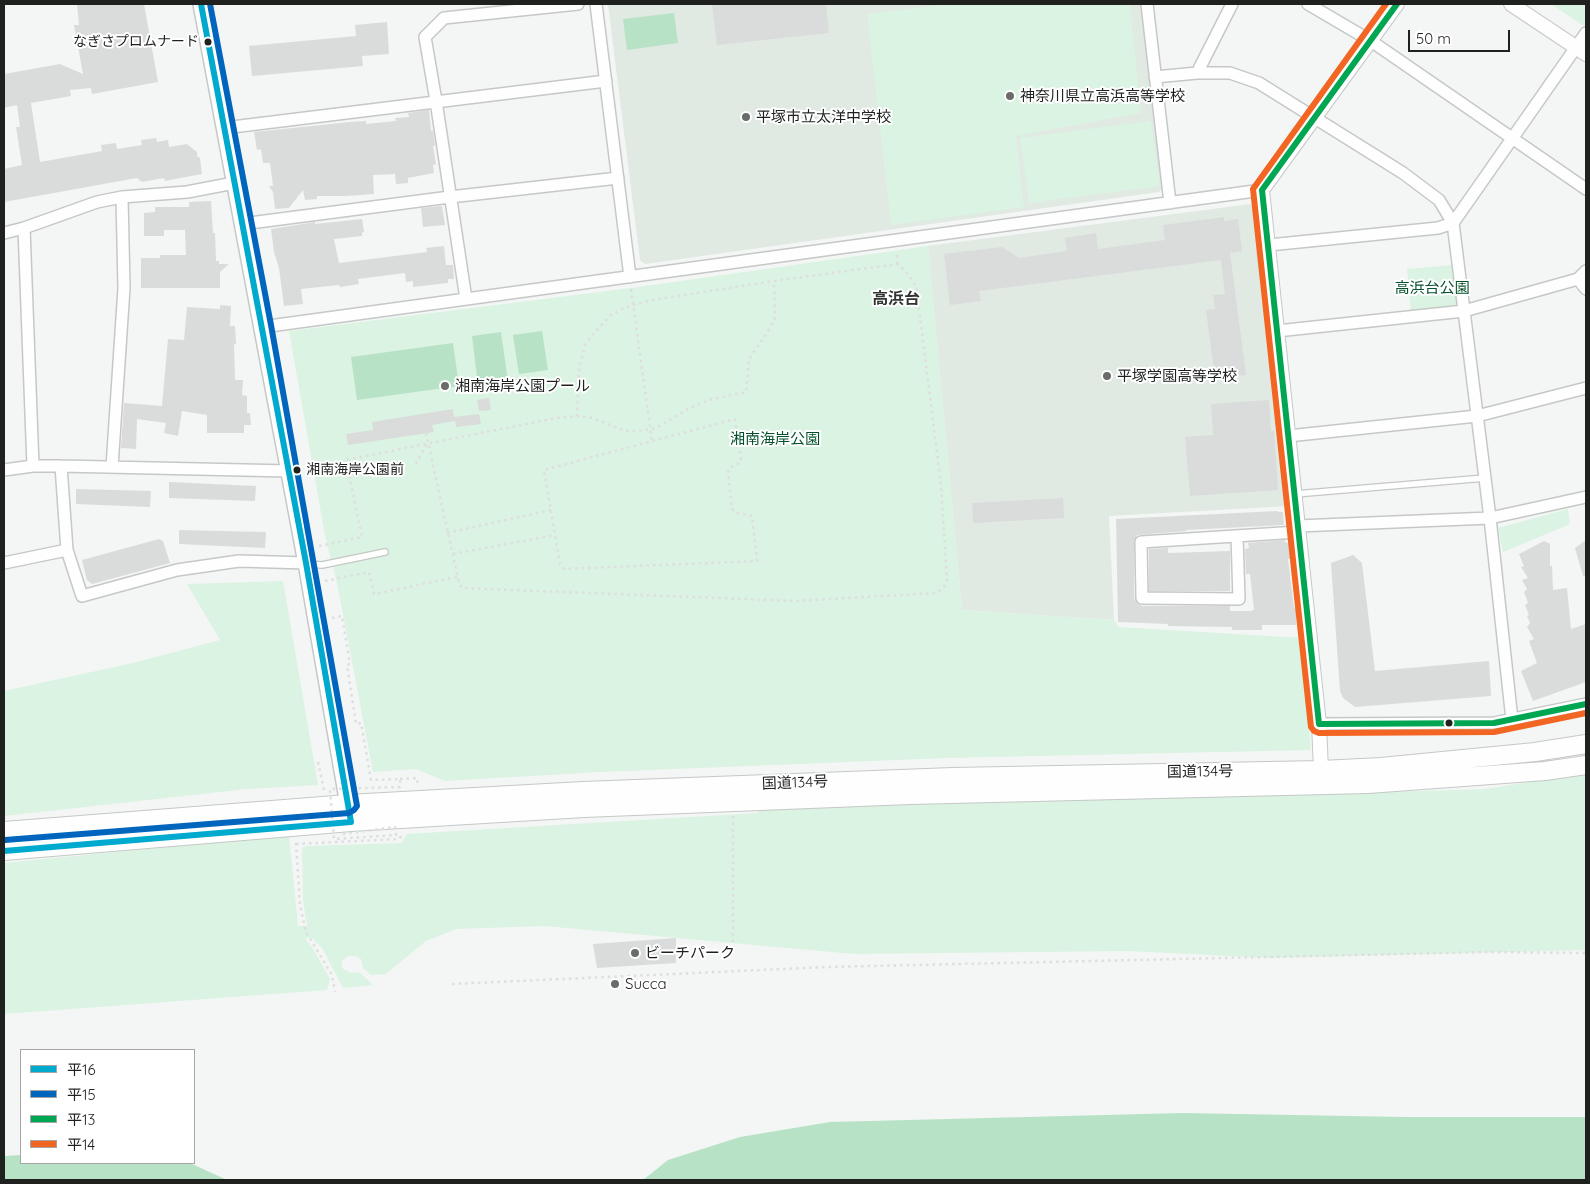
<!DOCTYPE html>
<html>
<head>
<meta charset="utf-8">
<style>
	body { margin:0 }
	#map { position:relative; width:1590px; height:1184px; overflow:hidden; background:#f3f6f4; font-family:Quicksand,"Noto Sans JP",sans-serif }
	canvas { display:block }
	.frame { position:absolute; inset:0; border:5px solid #1f211f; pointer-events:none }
	.legend { position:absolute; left:20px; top:1049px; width:175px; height:115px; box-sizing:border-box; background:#fff; border:1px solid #a5a6a5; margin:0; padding:6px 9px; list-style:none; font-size:15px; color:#1f211f }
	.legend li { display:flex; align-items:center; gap:10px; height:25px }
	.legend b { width:25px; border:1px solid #a5a6a5 }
	.scale { position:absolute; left:1408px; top:30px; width:102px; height:22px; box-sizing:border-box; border:2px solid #1f211f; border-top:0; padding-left:6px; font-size:15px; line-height:18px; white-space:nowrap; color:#1f211f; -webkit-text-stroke:4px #fff; paint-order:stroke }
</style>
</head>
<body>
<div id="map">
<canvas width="1590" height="1184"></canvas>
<div class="frame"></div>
<ul class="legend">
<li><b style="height:6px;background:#00a9ce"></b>平16</li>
<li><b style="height:6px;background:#0065bd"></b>平15</li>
<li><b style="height:6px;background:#00a651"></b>平13</li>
<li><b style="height:6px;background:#f26522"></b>平14</li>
</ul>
<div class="scale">50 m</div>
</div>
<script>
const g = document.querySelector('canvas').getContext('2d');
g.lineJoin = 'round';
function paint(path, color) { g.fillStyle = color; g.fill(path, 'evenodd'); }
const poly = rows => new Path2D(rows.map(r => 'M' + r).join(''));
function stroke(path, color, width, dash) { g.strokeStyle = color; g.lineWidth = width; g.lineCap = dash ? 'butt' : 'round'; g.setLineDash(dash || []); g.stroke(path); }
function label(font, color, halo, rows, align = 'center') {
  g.font = font + ' Quicksand,"Noto Sans JP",sans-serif'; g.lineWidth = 4; g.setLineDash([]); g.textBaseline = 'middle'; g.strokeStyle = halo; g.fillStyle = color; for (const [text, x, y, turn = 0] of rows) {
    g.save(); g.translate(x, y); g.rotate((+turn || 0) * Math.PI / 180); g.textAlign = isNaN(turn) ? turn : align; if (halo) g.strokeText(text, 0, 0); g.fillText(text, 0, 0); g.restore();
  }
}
paint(poly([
	[608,4,1142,4,1164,187,1159,192,645,264,640,260],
	[1251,204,1254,208,1290,506,1109,516,1114,620,962,610,928,246]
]), '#e1e9e3');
paint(poly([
	[948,4,1130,4,1141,113,1016,136,1024,207,891,225,867,14],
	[1551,4,1586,4,1586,22,1584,26],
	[1151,121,1160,186,1029,203,1020,138],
	[928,246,962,610,1114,620,1119,627,1302,638,1311,750,946,758,600,772,445,781,416,769,373,772,337,583,325,536,289,331,631,288],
	[1453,265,1457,306,1411,311,1407,269],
	[1568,509,1570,524,1503,552,1498,528],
	[283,581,318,785,247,789,4,816,4,691,133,663,220,640,187,584],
	[1586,773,1586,950,1269,958,1128,951,854,954,545,926,456,929,426,941,386,974,371,975,363,968,361,959,355,956,348,956,342,961,342,968,351,973,359,972,373,985,343,988,322,948,312,938,305,938,313,949,330,979,327,990,4,1014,4,863,289,835,298,926,307,926,303,900,302,848,307,846,401,843,407,834,757,813,770,801,1250,796,1485,789]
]), '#dbf3e2');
paint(poly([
	[674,13,678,43,627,50,623,19],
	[542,331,548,370,519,374,513,335],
	[501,332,508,381,478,385,472,336],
	[453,343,459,386,357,400,351,357],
	[1183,1113,1404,1117,1586,1117,1586,1180,643,1180,668,1160,740,1137,830,1122],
	[21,1155,21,1163,190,1163,227,1180,4,1180,4,1156]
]), '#b8e2c6');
paint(poly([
	[77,4,144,4,158,82,92,94,91,88,70,90,71,96,31,103,40,162,102,151,101,145,116,143,117,149,142,145,141,140,156,138,157,142,168,140,169,147,187,144,197,152,197,156,200,158,202,174,165,181,164,178,142,182,137,178,4,202,4,169,22,165,16,127,20,127,17,105,4,108,4,74,60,64,83,74,74,25,79,25],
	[712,4,826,4,829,33,717,45],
	[387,22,389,54,362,56,363,66,252,76,249,46,356,36,355,25],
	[429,110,431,131,433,130,435,146,433,146,436,164,433,165,434,173,408,178,408,183,396,184,395,174,373,175,374,194,346,196,317,196,317,199,305,200,303,190,289,208,275,209,273,192,269,186,273,186,270,163,263,163,261,149,257,150,254,132,350,122,366,121,366,124,396,121,395,118,409,117,408,113],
	[211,201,213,233,215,233,216,261,219,261,219,264,229,264,220,272,220,288,141,288,141,258,160,258,160,255,186,255,185,230,164,230,164,236,144,236,144,213,155,212,155,207,189,207,189,202],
	[442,206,445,225,423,227,421,208],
	[1224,217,1224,221,1238,219,1242,251,1230,253,1246,375,1215,378,1206,310,1215,309,1213,295,1225,294,1221,260,979,291,981,301,950,305,944,254,1002,247,1019,258,1067,251,1065,238,1096,233,1098,249,1165,240,1163,225],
	[362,219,364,232,362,233,362,236,334,239,339,263,427,252,426,248,444,246,446,265,453,265,454,279,448,279,448,283,413,287,413,281,406,282,405,273,358,279,359,284,340,287,339,285,301,289,303,304,284,306,279,268,274,252,271,229,315,222,315,224],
	[220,305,231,306,230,326,235,326,236,344,234,344,235,380,243,380,242,395,247,396,247,413,250,413,251,425,244,425,244,433,207,433,207,415,182,411,178,436,164,433,166,423,137,419,136,449,121,448,124,403,162,406,168,339,184,340,187,307,220,309],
	[489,398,491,410,479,411,477,400],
	[1269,400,1271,431,1274,431,1278,490,1190,496,1185,437,1213,435,1211,404],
	[453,409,454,417,479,414,481,424,456,427,455,421,432,425,434,432,348,445,346,434,373,430,372,422],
	[169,482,256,486,255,501,169,498],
	[76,489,151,491,150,507,76,504],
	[1063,498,1064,518,973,523,972,503],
	[1278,511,1278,512,1283,512,1284,525,1186,530,1187,531,1137,535,1134,542,1134,598,1138,604,1142,606,1230,606,1230,611,1252,611,1252,610,1254,610,1250,574,1246,574,1245,549,1249,548,1248,543,1285,540,1285,542,1290,544,1291,559,1288,559,1294,608,1296,608,1296,625,1262,625,1262,630,1232,630,1232,627,1168,626,1168,624,1118,622,1116,519],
	[179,530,266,532,265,548,179,544],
	[159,539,163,541,170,563,92,584,87,580,82,560],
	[1586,540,1586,576,1583,576,1575,548],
	[1544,541,1550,544,1550,566,1552,566,1553,590,1567,588,1571,629,1586,624,1586,682,1533,701,1521,671,1537,663,1529,641,1534,639,1527,627,1530,623,1527,616,1529,615,1525,605,1528,603,1524,592,1527,589,1522,580,1528,578,1521,567,1524,566,1519,554],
	[1168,548,1168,553,1230,551,1230,591,1149,591,1149,549],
	[1353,555,1362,563,1375,671,1489,661,1491,696,1355,707,1343,698,1340,691,1331,563],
	[676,938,676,963,597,968,593,944]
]), '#dadcdb');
const service = poly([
	[1295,494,1485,478],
	[308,564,322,565,385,552]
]);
const minor = poly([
	[596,4,630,277],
	[1147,4,1170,203],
	[1308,4,1371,41,1586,189],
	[1197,73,1232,4],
	[1155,77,1197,73,1230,73,1259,83,1403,173,1439,200,1453,223,1490,518,1512,720],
	[224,128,606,81],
	[242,224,450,197,618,178],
	[24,228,33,466],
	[4,233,24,228,97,202,122,197,187,192,234,183],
	[1269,245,1438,228,1453,223,1586,33],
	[1578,279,1586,289],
	[466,299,436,101,425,37,444,18,578,4],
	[262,327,1262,190],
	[1277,331,1464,311,1578,279,1586,271],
	[1288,436,1477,416,1586,388],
	[61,466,67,550,82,596,177,570,239,561,306,563],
	[112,467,124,288,122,197],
	[4,470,33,466,61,466,289,471],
	[1298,526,1490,518,1586,497],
	[1237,536,1239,599,1142,598,1141,542,1298,532],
	[4,563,67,550],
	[1319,724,1494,723,1586,704]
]);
const tertiary = poly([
	[1511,4,1586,54],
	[1321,770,1319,724,1262,190,1397,4]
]);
const secondary = poly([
	[201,4,306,563,351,822]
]);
const trunk = poly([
	[4,831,348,804,583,791,953,777,1321,770,1381,767,1535,752,1586,744],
	[4,851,351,822,584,808,910,795,1368,784,1545,771,1586,765]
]);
stroke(service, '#c6c8c7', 8);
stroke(minor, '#c6c8c7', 14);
stroke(tertiary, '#c6c8c7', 16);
stroke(secondary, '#c6c8c7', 18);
stroke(trunk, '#c6c8c7', 20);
stroke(poly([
	[897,264,897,252],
	[631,289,652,441],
	[735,419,741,458,740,463,731,467,728,471,732,509,736,513,752,516,757,561,564,569,560,564,544,470,735,419],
	[426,433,459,583,462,588,795,601,936,593,944,587,947,581,941,485,916,286,905,270,897,264,774,281,652,300,626,307,611,315,592,335,585,345,579,369,577,416],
	[416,464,427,444],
	[447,533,551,510],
	[319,546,362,537,346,460,556,418,577,416,589,417,626,431,639,431,656,428,690,408,712,399,746,392,749,359,767,333,775,318,774,281],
	[453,554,555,535],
	[325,581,369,572,374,594,457,577],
	[332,618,342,616,350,664],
	[318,762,324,790],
	[400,779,417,778,418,786],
	[733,816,733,949],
	[296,843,300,905,306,932,332,975,335,992],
	[296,844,399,839,403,834],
	[452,984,827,967,1488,952,1586,953]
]), '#dedede', 2.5, [2.5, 4]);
stroke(service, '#fdfefd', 5.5);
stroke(minor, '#fdfefd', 11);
stroke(tertiary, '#fdfefd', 14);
stroke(secondary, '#fdfefd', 15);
stroke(trunk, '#fdfefd', 18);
stroke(poly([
	[343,834,395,827,396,835,334,839,330,789,400,787,400,779,371,780,361,723,356,724,347,665,350,664]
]), '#dedede', 2.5, [2.5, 4]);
stroke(poly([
	[4,851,351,822,306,563,201,4]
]), '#00a9ce', 6);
stroke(poly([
	[5,840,349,813,354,810,357,806,271,325,210,4]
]), '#0065bd', 6);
stroke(poly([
	[1397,4,1262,190,1319,724,1494,723,1586,704]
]), '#00a651', 6);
stroke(poly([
	[1386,4,1253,189,1311,727,1314,731,1319,733,1494,732,1586,713]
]), '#f26522', 6);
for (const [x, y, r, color] of [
	[208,42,4.5,"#1f211f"],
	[1010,96,5,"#696c6a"],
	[746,117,5,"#696c6a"],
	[1107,376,5,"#696c6a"],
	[445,386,5,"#696c6a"],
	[297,470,4.5,"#1f211f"],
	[1449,723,4.5,"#1f211f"],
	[635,953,5,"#696c6a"],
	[615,984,5,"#696c6a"]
]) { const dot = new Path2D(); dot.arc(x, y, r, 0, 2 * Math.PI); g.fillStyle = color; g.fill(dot); stroke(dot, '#fff', 2); }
label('14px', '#1f211f', '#fff', [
	["なぎさプロムナード",199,42],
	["湘南海岸公園前",306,470,"left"]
], 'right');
label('15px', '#1f211f', '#fff', [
	["神奈川県立高浜高等学校",1020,96],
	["平塚市立太洋中学校",756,117],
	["平塚学園高等学校",1117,376],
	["湘南海岸公園プール",455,386],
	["ビーチパーク",645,953],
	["Succa",625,984]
], 'left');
label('15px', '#06502c', '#fff', [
	["高浜台公園",1432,288],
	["湘南海岸公園",775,439]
]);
label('15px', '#1f211f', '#fff', [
	["国道134号",1200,772,-1],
	["国道134号",795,783,-2]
]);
label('bold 16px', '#313532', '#fff', [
	["高浜台",896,299]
]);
</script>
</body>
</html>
